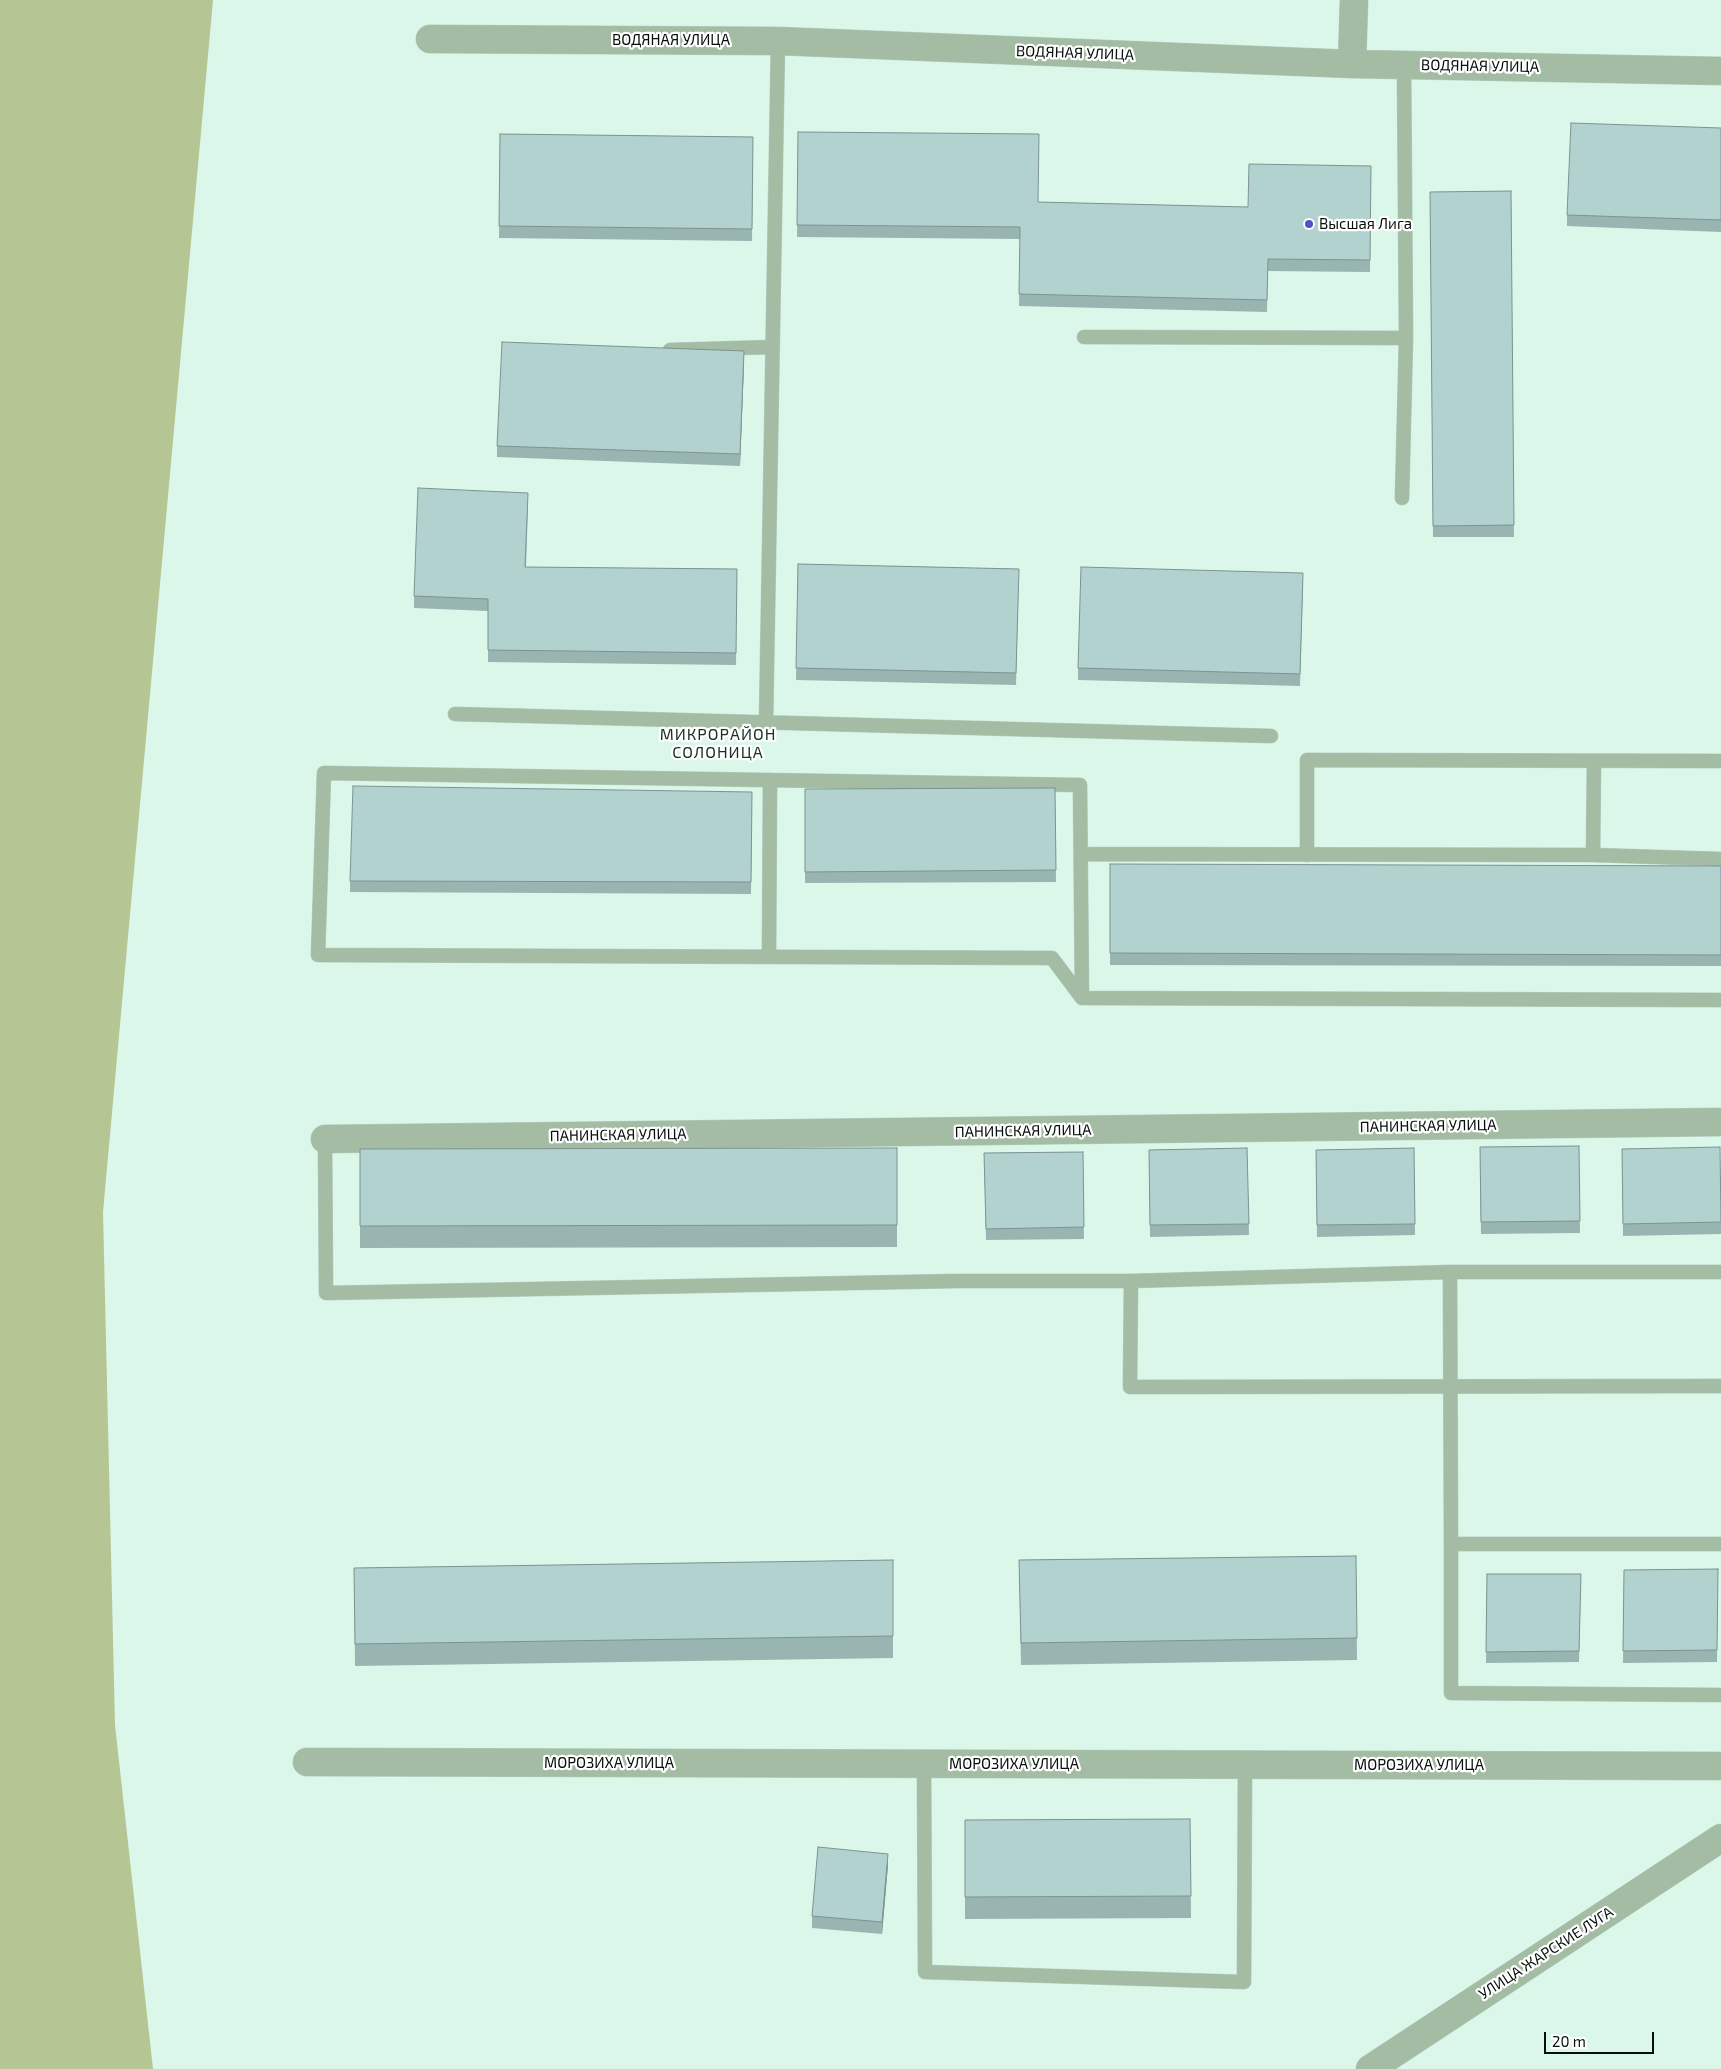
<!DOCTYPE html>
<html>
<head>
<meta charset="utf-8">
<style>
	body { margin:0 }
	#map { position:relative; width:1721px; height:2069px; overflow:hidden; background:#daf7ea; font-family:"Exo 2",sans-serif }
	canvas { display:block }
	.scale { position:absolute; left:1544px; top:2032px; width:110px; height:22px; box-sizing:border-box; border:2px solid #060f0b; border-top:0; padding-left:6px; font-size:15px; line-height:18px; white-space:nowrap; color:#060f0b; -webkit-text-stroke:4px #fff; paint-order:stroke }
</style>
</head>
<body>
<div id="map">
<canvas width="1721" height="2069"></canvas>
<div class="scale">20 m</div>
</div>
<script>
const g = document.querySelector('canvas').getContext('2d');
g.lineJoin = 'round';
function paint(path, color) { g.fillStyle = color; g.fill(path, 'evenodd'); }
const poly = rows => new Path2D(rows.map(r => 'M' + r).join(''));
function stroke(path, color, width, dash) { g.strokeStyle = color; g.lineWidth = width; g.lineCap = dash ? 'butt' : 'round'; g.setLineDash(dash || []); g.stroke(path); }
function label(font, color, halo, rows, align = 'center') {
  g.font = font + ' "Exo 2",sans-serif'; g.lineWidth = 4.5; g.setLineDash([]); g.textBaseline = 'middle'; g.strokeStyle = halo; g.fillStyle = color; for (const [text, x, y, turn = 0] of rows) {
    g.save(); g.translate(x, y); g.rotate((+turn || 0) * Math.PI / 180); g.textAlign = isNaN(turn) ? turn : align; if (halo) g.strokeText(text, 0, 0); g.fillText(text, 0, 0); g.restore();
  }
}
paint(poly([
	[0,0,213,0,103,1212,115,1725,153,2069,0,2069]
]), '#b5c694');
const lane = poly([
	[1084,337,1406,338],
	[670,350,772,347],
	[1402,498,1406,338,1404,65],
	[455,714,1271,736],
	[766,722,778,41],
	[1082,854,1593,855,1721,859],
	[1307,855,1307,760,1721,761],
	[1593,855,1594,761],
	[769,957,770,780],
	[1082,998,1080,785,324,773,318,955,1052,958,1082,998,1721,1000],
	[325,1139,326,1293,957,1281,1131,1281],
	[1450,1272,1131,1281,1130,1387,1721,1386],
	[1451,1544,1450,1272,1721,1272],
	[1721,1544,1451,1544,1451,1693,1721,1695],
	[924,1764,925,1972,1244,1982,1245,1765]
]);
const street = poly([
	[430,39,778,41,1352,64,1721,71],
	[1352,64,1354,0],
	[325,1139,1721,1122],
	[307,1762,1721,1766],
	[1370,2069,1721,1838]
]);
stroke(lane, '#b8d2c6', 15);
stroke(street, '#b8d2c6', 29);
stroke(lane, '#a3bca3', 14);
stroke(street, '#a3bca3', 28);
paint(poly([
	[1721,128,1721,232,1567,226,1567,215],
	[798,132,1038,202,1248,207,1371,166,1370,272,1268,271,1267,312,1019,306,1020,239,797,237],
	[500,134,753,137,752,241,499,238],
	[1511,191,1514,537,1433,537,1430,192],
	[744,363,740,466,497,457,497,446],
	[528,505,526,567,737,569,736,665,488,662,488,611,414,608,414,596],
	[798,564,1019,569,1016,685,796,680],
	[1303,584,1300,686,1078,680,1078,668],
	[1055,788,1056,882,805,883,805,789],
	[752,792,751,894,350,892,350,881],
	[1110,864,1721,866,1721,966,1110,965],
	[1579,1146,1580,1233,1481,1234,1480,1147],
	[897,1148,897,1247,360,1248,360,1149],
	[1247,1148,1249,1235,1150,1237,1149,1150],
	[1414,1148,1415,1235,1317,1237,1316,1150],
	[1622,1149,1721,1206,1721,1234,1623,1236],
	[1083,1152,1084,1239,986,1240,984,1153],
	[1356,1556,1357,1660,1021,1665,1019,1560],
	[893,1560,893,1658,355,1666,354,1568],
	[1718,1569,1717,1662,1623,1663,1624,1570],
	[1487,1574,1581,1574,1579,1662,1486,1663],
	[1190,1819,1191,1918,965,1919,965,1820],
	[888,1865,882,1934,812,1928,812,1916]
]), '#99b5b2');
paint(poly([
	[744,351,744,363,740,466,740,454],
	[888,1854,888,1865,882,1934,882,1922]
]), '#7d9391');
const building = poly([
	[1571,123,1721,128,1721,220,1567,215,1571,123],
	[798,132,1039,134,1038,202,1248,207,1249,164,1371,166,1370,260,1268,259,1267,300,1019,294,1020,227,797,225,798,132],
	[500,134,753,137,752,229,499,226,500,134],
	[1511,191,1514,525,1433,526,1430,192,1511,191],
	[502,342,744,351,740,454,497,446,502,342],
	[418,488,528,493,525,567,737,569,736,653,488,650,488,599,414,596,418,488],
	[798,564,1019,569,1016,673,796,668,798,564],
	[1081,567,1303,573,1300,674,1078,668,1081,567],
	[353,786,752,792,751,882,350,881,353,786],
	[1055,788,1056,870,805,872,805,789,1055,788],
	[1110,864,1721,866,1721,955,1110,953,1110,864],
	[1579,1146,1580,1221,1481,1222,1480,1147,1579,1146],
	[1720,1147,1721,1222,1623,1224,1622,1149,1720,1147],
	[897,1148,897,1225,360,1226,360,1149,897,1148],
	[1247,1148,1249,1224,1150,1225,1149,1150,1247,1148],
	[1414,1148,1415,1224,1317,1225,1316,1150,1414,1148],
	[1083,1152,1084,1227,986,1229,984,1153,1083,1152],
	[1356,1556,1357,1638,1021,1643,1019,1560,1356,1556],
	[893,1560,893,1636,355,1644,354,1568,893,1560],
	[1718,1569,1717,1650,1623,1651,1624,1570,1718,1569],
	[1487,1574,1581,1574,1579,1651,1486,1652,1487,1574],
	[1190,1819,1191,1896,965,1897,965,1820,1190,1819],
	[818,1847,888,1854,882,1922,812,1916,818,1847]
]);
paint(building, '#b2d2cf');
stroke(building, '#7d9391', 1);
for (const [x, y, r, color] of [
	[1309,224,5,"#5351c8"]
]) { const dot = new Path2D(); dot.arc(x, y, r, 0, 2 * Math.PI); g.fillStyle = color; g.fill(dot); stroke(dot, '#fff', 2); }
label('15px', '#060f0b', '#fff', [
	["ВОДЯНАЯ УЛИЦА",671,40],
	["ВОДЯНАЯ УЛИЦА",1075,53,2],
	["ВОДЯНАЯ УЛИЦА",1480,66,1],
	["ПАНИНСКАЯ УЛИЦА",1428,1126,-1],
	["ПАНИНСКАЯ УЛИЦА",1023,1131,-1],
	["ПАНИНСКАЯ УЛИЦА",618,1135,-1],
	["МОРОЗИХА УЛИЦА",609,1763],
	["МОРОЗИХА УЛИЦА",1014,1764],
	["МОРОЗИХА УЛИЦА",1419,1765],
	["УЛИЦА ЖАРСКИЕ ЛУГА",1546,1953,-33]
]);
label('15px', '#060f0b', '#fff', [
	["Высшая Лига",1319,224]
], 'left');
g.letterSpacing = '1px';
label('16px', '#193027', '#fff', [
	["МИКРОРАЙОН",718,735],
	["СОЛОНИЦА",718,753]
]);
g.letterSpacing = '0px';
</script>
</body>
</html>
